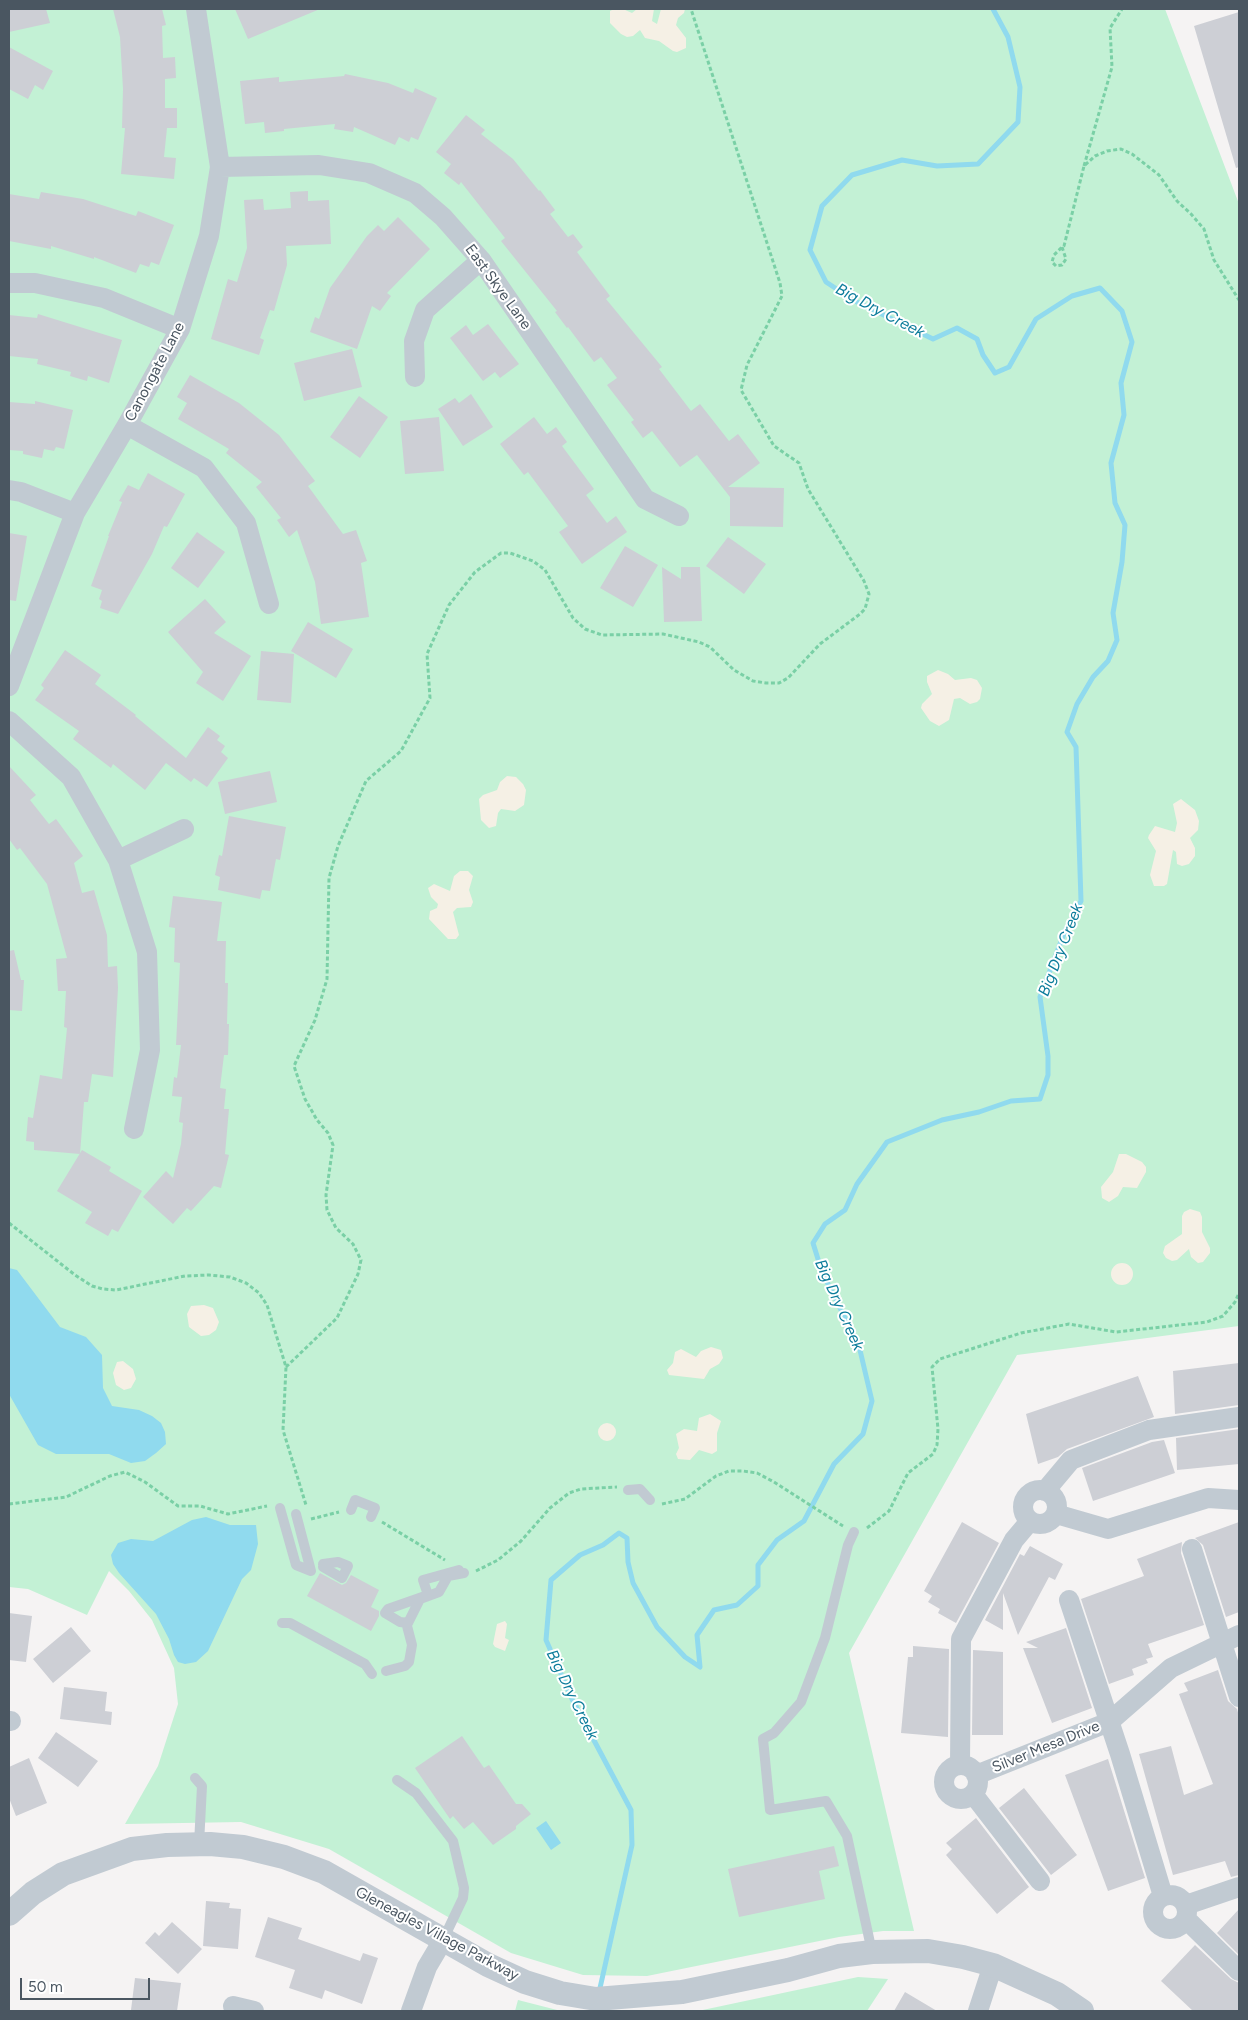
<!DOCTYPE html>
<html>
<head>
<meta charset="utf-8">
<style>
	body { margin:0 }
	#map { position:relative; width:1248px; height:2020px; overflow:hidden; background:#f5f3f3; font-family:Figtree,sans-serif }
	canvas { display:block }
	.frame { position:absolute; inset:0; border:10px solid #4a5661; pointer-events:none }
	.scale { position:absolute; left:20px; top:1978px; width:130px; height:22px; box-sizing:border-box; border:2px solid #4a5661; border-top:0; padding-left:6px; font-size:15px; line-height:18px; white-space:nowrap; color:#4a5661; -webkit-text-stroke:4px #fff; paint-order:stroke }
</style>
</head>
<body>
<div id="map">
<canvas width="1248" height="2020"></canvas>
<div class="frame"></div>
<div class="scale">50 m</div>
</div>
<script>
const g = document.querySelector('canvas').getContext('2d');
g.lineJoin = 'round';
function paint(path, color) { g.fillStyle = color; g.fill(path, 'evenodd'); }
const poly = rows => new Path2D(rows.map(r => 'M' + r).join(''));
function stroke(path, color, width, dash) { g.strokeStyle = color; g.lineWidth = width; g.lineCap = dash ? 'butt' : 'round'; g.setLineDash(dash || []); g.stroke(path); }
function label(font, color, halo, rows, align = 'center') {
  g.font = font + ' Figtree,sans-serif'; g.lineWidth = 4; g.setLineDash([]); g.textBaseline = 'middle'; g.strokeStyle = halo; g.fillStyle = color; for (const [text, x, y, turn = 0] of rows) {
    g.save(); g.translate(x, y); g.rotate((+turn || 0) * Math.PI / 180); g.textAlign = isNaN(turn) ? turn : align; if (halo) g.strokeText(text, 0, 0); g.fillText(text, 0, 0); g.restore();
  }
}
paint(poly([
	[9,9,1165,9,1239,204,1239,1326,1017,1355,849,1653,914,1931,883,1931,839,1937,647,1976,583,1975,511,1953,329,1849,241,1822,125,1824,158,1766,178,1704,174,1668,152,1620,129,1591,109,1571,87,1615,28,1589,9,1587],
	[858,1977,888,1979,867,2011,698,2011],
	[518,2000,561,2011,515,2011]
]), '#c3f1d5');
paint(poly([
	[614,9,623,9,632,13,637,9,654,9,652,21,657,24,661,9,685,9,684,13,678,18,676,25,686,38,686,48,677,52,673,51,659,41,645,38,640,30,633,36,627,37,621,34,610,23,610,11],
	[938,670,948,674,955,680,971,678,977,680,982,688,980,699,977,702,970,704,960,698,954,699,949,720,939,726,930,721,921,708,922,704,932,694,927,682,927,676],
	[507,776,516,777,523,784,526,790,524,805,515,811,501,809,498,813,496,826,489,828,481,820,479,799,483,795,497,790,500,782],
	[1181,799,1195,810,1199,821,1198,830,1190,838,1195,848,1195,856,1189,864,1182,866,1177,864,1176,852,1173,850,1167,884,1164,886,1154,886,1150,875,1156,851,1148,838,1149,835,1155,826,1175,832,1177,823,1173,804],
	[460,871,468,871,473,876,469,890,473,902,471,907,457,908,453,912,459,935,456,939,448,939,429,919,430,911,437,908,438,904,431,897,428,888,434,884,450,891,454,876],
	[1119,1154,1126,1154,1142,1162,1146,1167,1146,1172,1137,1188,1123,1187,1118,1196,1109,1202,1102,1198,1101,1187,1113,1172],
	[1190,1209,1200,1212,1202,1217,1202,1232,1210,1248,1210,1253,1203,1262,1198,1263,1191,1257,1189,1249,1177,1260,1172,1261,1166,1258,1163,1253,1165,1246,1182,1234,1182,1216,1184,1212],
	'1111 1274a11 11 0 1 1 22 0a11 11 0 1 1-22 0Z',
	[204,1305,213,1308,219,1322,216,1330,209,1335,201,1336,189,1327,187,1314,191,1306],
	[711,1347,721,1350,723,1358,719,1364,710,1369,704,1379,669,1375,667,1370,673,1363,675,1352,681,1349,696,1357,701,1351],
	[123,1361,133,1369,136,1379,131,1388,124,1390,116,1385,113,1373,117,1362],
	[710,1414,721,1421,717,1433,717,1451,712,1454,699,1450,690,1460,678,1459,676,1454,679,1448,676,1434,684,1429,697,1431,699,1418],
	'598 1432a9 9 0 1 1 18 0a9 9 0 1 1-18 0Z',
	[505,1621,507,1624,505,1638,509,1640,505,1651,495,1647,493,1644,497,1624]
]), '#f5f0e5');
paint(poly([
	[9,1268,17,1270,60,1327,86,1337,102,1355,103,1388,112,1406,139,1410,152,1416,161,1423,165,1432,166,1444,156,1453,145,1461,131,1463,109,1454,56,1454,38,1445,9,1394],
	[206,1517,230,1525,256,1525,258,1544,251,1570,242,1579,208,1651,196,1662,185,1664,178,1662,174,1655,169,1639,156,1614,119,1573,113,1564,111,1555,118,1543,131,1539,153,1541,192,1520],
	[546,1821,561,1843,551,1850,536,1828]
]), '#90daee');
stroke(poly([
	[600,1988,632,1845,631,1810,572,1699,546,1640,551,1580,580,1555,603,1545,619,1533,627,1538,628,1562,633,1583,657,1627,685,1657,700,1667,697,1635,714,1610,737,1605,758,1586,758,1565,777,1540,804,1521,834,1464,863,1434,872,1401,859,1346,822,1272,813,1243,825,1224,845,1210,857,1184,887,1142,942,1120,979,1112,1011,1101,1040,1099,1048,1075,1048,1056,1040,997,1065,931,1081,901,1076,747,1067,732,1077,704,1093,677,1108,661,1117,640,1113,613,1122,562,1125,525,1115,503,1111,463,1124,415,1121,383,1132,342,1122,311,1100,288,1072,296,1036,319,1009,367,995,373,983,355,977,339,957,328,933,339,855,301,826,282,810,250,822,206,852,175,902,160,937,166,978,164,1018,122,1020,87,1008,37,993,9]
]), '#90daee', 5);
paint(poly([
	[9,9,46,9,50,23,9,32],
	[113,9,162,9,166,25,162,26,163,58,175,57,176,78,165,79,165,108,177,108,177,128,167,128,164,157,176,158,174,179,121,174,125,128,122,128,123,89,120,37],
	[235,9,320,9,248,39],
	[1239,12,1239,167,1236,168,1194,26],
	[9,47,53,71,43,90,35,85,28,99,9,89],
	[345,74,388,83,413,93,415,88,437,98,418,140,411,137,409,142,399,137,395,145,354,127,353,132,334,129,335,124,284,129,284,131,265,133,264,122,245,124,240,81,279,77,279,82,344,76],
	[466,115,485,130,481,134,513,159,539,191,540,190,555,210,550,214,568,237,573,234,583,247,577,252,610,296,606,299,662,367,659,369,691,411,700,404,729,441,738,434,760,463,728,487,784,488,783,527,730,526,730,497,697,455,680,467,652,431,643,438,631,422,634,420,607,385,617,378,601,357,594,362,568,327,567,328,555,312,557,311,501,241,505,238,461,182,459,185,444,173,451,164,436,152],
	[308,191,308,201,329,200,331,244,286,246,287,265,274,311,270,310,260,338,264,340,259,355,211,339,228,279,237,282,247,248,244,200,263,199,264,210,291,208,290,192],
	[41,192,83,199,136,216,138,211,174,225,159,265,151,262,149,267,140,264,136,273,94,257,94,259,51,246,51,249,9,241,9,194,39,199],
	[398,217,430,249,387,293,391,296,380,311,372,306,357,349,310,332,315,317,319,319,330,288,367,236,378,225,384,231],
	[38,314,122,340,109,383,88,376,87,381,70,376,71,372,37,364,38,359,9,356,9,315,37,318],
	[488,324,519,364,500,378,495,372,483,381,450,338,466,325,473,335],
	[352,349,362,387,304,401,294,363],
	[190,375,239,403,279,435,315,481,308,486,343,534,356,530,367,561,361,563,369,617,321,624,315,582,297,530,289,537,277,520,281,518,256,487,262,482,226,453,229,449,178,419,187,403,177,397],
	[471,394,493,427,463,446,438,409,455,398,459,403],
	[359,396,388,417,360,458,330,437],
	[35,401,73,410,64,449,56,447,54,451,44,449,42,458,23,454,23,451,9,450,9,402,35,404],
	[439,417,444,471,405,474,400,421],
	[534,417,547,434,556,427,567,442,562,446,594,489,586,495,607,523,616,516,627,532,582,564,559,532,568,526,528,472,524,475,500,444],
	[148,473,185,494,167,527,164,526,152,554,118,614,100,608,102,601,99,599,102,590,91,586,109,536,108,536,122,502,119,501,128,485,139,490],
	[197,532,225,552,198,588,171,568],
	[9,533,27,536,16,601,9,600],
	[728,537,766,564,744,594,706,566],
	[625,546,658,565,633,607,600,588],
	[662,567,681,579,681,567,700,567,702,621,664,622],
	[205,599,226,622,214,633,251,656,223,701,196,683,203,672,168,632],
	[308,622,353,649,336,678,291,651],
	[65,650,101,675,95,684,136,715,135,716,186,758,208,727,220,736,217,740,225,746,221,752,228,758,207,787,194,778,191,782,166,763,145,790,113,764,111,768,73,739,79,731,35,700,44,688,41,685],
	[261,651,294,654,291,703,257,700],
	[9,766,36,795,30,800,49,824,56,819,83,856,74,863,82,893,94,890,107,935,108,967,117,966,118,988,113,1077,92,1074,88,1102,84,1102,80,1154,34,1150,34,1142,26,1141,28,1117,33,1118,40,1075,62,1079,67,1028,64,1027,66,991,58,991,56,959,67,958,47,884,20,848,17,850,9,839],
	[270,771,277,802,225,814,218,782],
	[229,816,286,827,280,860,276,859,270,891,262,890,260,899,218,890,220,877,215,875,219,855,222,856],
	[173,896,222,902,217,941,226,941,225,983,228,983,227,1024,229,1024,228,1055,224,1055,220,1088,226,1089,224,1109,229,1109,225,1154,229,1155,221,1188,214,1186,191,1211,187,1208,173,1224,143,1197,166,1171,173,1178,181,1144,183,1123,179,1122,182,1097,172,1096,174,1077,177,1078,181,1045,176,1045,180,963,174,962,175,928,169,927],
	[14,950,21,980,24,980,22,1011,9,1010,9,951],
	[82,1150,111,1167,109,1171,142,1191,118,1232,112,1229,108,1236,85,1223,92,1212,57,1191],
	[1239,1363,1239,1405,1175,1414,1173,1371],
	[1138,1376,1154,1417,1067,1449,1058,1457,1038,1464,1026,1414],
	[1239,1429,1239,1464,1177,1470,1176,1438],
	[1164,1440,1175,1473,1093,1501,1082,1468,1152,1442],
	[962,1522,999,1543,956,1623,938,1613,940,1609,928,1602,932,1596,924,1591],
	[1239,1522,1239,1612,1226,1617,1203,1545,1195,1538],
	[1182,1542,1181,1553,1204,1625,1148,1644,1153,1657,1146,1659,1148,1663,1132,1669,1134,1675,1109,1684,1081,1599,1144,1576,1137,1559],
	[1030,1546,1063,1564,1055,1580,1049,1577,1018,1635,1003,1593,1003,1630,985,1620,1020,1554,1024,1556],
	[320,1573,342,1585,346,1583,351,1575,379,1590,371,1607,379,1611,379,1616,371,1631,307,1596],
	[9,1613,32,1616,26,1662,9,1660],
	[71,1627,91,1651,53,1683,33,1659],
	[1066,1628,1092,1708,1052,1723,1023,1648,1038,1648,1026,1642],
	[913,1646,949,1649,948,1737,901,1733,908,1657,913,1657],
	[973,1650,1003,1652,1003,1735,972,1735],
	[1218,1670,1228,1701,1237,1709,1239,1716,1239,1875,1231,1877,1225,1861,1173,1875,1139,1754,1171,1746,1184,1795,1213,1784,1179,1694,1188,1691,1184,1683],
	[64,1687,107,1692,105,1711,112,1712,111,1725,60,1719],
	[56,1732,98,1761,78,1787,38,1758],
	[462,1736,484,1768,489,1765,516,1804,522,1804,531,1814,516,1826,516,1829,493,1845,473,1822,464,1829,453,1816,450,1819,415,1768],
	[29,1758,47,1803,16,1816,9,1798,9,1767],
	[1108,1759,1145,1878,1108,1891,1065,1775],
	[1024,1788,1077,1855,1051,1875,999,1808],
	[976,1818,1029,1887,997,1914,946,1855,952,1849,946,1843],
	[834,1846,839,1866,819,1871,825,1899,739,1917,728,1869],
	[206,1901,230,1903,229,1908,241,1909,238,1949,203,1946],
	[1239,1909,1239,1955,1217,1933],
	[268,1917,302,1928,298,1939,360,1961,363,1953,378,1958,362,2004,325,1990,322,1999,289,1988,295,1970,255,1957],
	[172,1922,202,1949,178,1974,145,1943,155,1932,159,1936],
	[1195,1945,1231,1979,1239,1983,1239,2011,1193,2011,1161,1981],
	[135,1978,181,1983,177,2011,131,2010],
	[905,1992,937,2011,894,2011]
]), '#cdcfd5');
stroke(poly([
	[1084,166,1112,67,1110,28,1122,9],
	[1062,247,1066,259,1062,265,1056,266,1052,262,1054,255,1062,247,1064,246,1084,166,1095,156,1107,151,1121,149,1132,154,1159,175,1177,201,1191,214,1204,229,1214,260,1239,300],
	[9,1223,75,1275,92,1286,103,1289,116,1290,185,1276,209,1275,230,1277,246,1283,259,1293,267,1305,286,1367,283,1430,306,1505],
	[286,1367,337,1318,358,1274,361,1260,353,1244,336,1228,327,1210,326,1195,333,1145,328,1133,317,1120,305,1099,294,1066,315,1020,327,979,329,878,338,846,366,781,401,751,430,698,427,654,449,605,475,572,501,553,510,553,533,561,545,570,573,618,585,629,602,635,663,634,699,642,710,647,734,670,753,681,766,683,779,683,788,678,820,644,860,614,865,609,869,594,864,581,808,489,799,463,774,446,741,390,747,365,782,296,780,283,691,9],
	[9,1504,66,1497,110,1476,125,1472,145,1482,178,1506,200,1506,228,1514,267,1506],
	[662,1504,685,1499,716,1476,729,1471,743,1471,757,1473,774,1482,843,1526],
	[311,1519,339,1512],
	[382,1522,445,1560],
	[867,1528,889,1511,908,1473,933,1454,937,1445,938,1429,932,1367,940,1359,1021,1333,1069,1324,1116,1332,1207,1322,1223,1316,1235,1302,1239,1293],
	[476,1571,498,1560,521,1541,550,1508,569,1493,581,1489,617,1487]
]), '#7ad0a6', 3, [4, 2.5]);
stroke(poly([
	[628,1490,640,1489,650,1500],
	[280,1508,296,1565,311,1571,296,1514],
	[351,1510,355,1500,375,1508,371,1517],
	[854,1532,848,1545,825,1638,801,1702,774,1733,763,1739,770,1810,826,1801,847,1836,872,1952],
	[323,1564,338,1562,348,1566,342,1578,323,1567],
	[459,1570,423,1580,428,1595,388,1609,385,1613,400,1622,408,1623,420,1599,439,1592,448,1576,464,1573],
	[282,1623,290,1623,365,1664,372,1674],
	[386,1671,405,1666,409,1662,412,1645,406,1622],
	[195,1778,202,1786,199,1844],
	[397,1780,416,1793,453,1841,464,1888,463,1898,443,1940]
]), '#c1cad2', 10);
stroke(poly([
	[220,167,319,165,369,173,415,193,443,217,481,260,645,499,679,516],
	[9,283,35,283,104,298,180,329],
	[415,377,414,341,425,310,481,260],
	[127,425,204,468,246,523,269,604],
	[9,490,21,492,75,513],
	[9,686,75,513,127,425,180,329,209,236,220,167,196,9],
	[9,721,71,777,118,860,147,952,150,1050,134,1129],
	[118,860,184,829],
	'1023 1507a17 17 0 1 1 34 0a17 17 0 1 1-34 0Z',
	[1045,1491,1071,1460,1149,1430,1239,1417],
	[1056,1514,1108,1529,1208,1498,1239,1500],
	[1192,1549,1239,1697],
	[1069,1600,1120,1754,1163,1896],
	[9,1721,11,1721],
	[960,1765,961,1639,1014,1540,1030,1521],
	'944 1782a17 17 0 1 1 34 0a17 17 0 1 1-34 0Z',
	[976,1775,1109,1722,1171,1668,1239,1635],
	[973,1794,1040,1881],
	'1153 1912a17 17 0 1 1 34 0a17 17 0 1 1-34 0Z',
	[1186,1905,1239,1887],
	[1186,1919,1239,1971],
	[233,2006,254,2011],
	[411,2011,427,1967,443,1940],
	[978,2011,993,1965]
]), '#c1cad2', 20);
stroke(poly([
	[9,1914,33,1893,63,1874,132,1849,167,1845,210,1844,243,1847,284,1857,324,1872,488,1965,525,1982,560,1993,596,1999,682,1992,788,1970,839,1956,872,1952,928,1951,963,1957,993,1965,1057,1994,1082,2011]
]), '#c1cad2', 24);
label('15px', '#4a5661', '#fff', [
	["East Skye Lane",498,287,54],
	["Canongate Lane",155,372,-62],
	["Silver Mesa Drive",1046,1747,-22],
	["Gleneagles Village Parkway",437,1934,28]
]);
label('italic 16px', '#0c7c9b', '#fff', [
	["Big Dry Creek",880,311,28],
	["Big Dry Creek",1061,950,-69],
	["Big Dry Creek",839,1305,66],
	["Big Dry Creek",572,1695,64]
]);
</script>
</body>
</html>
